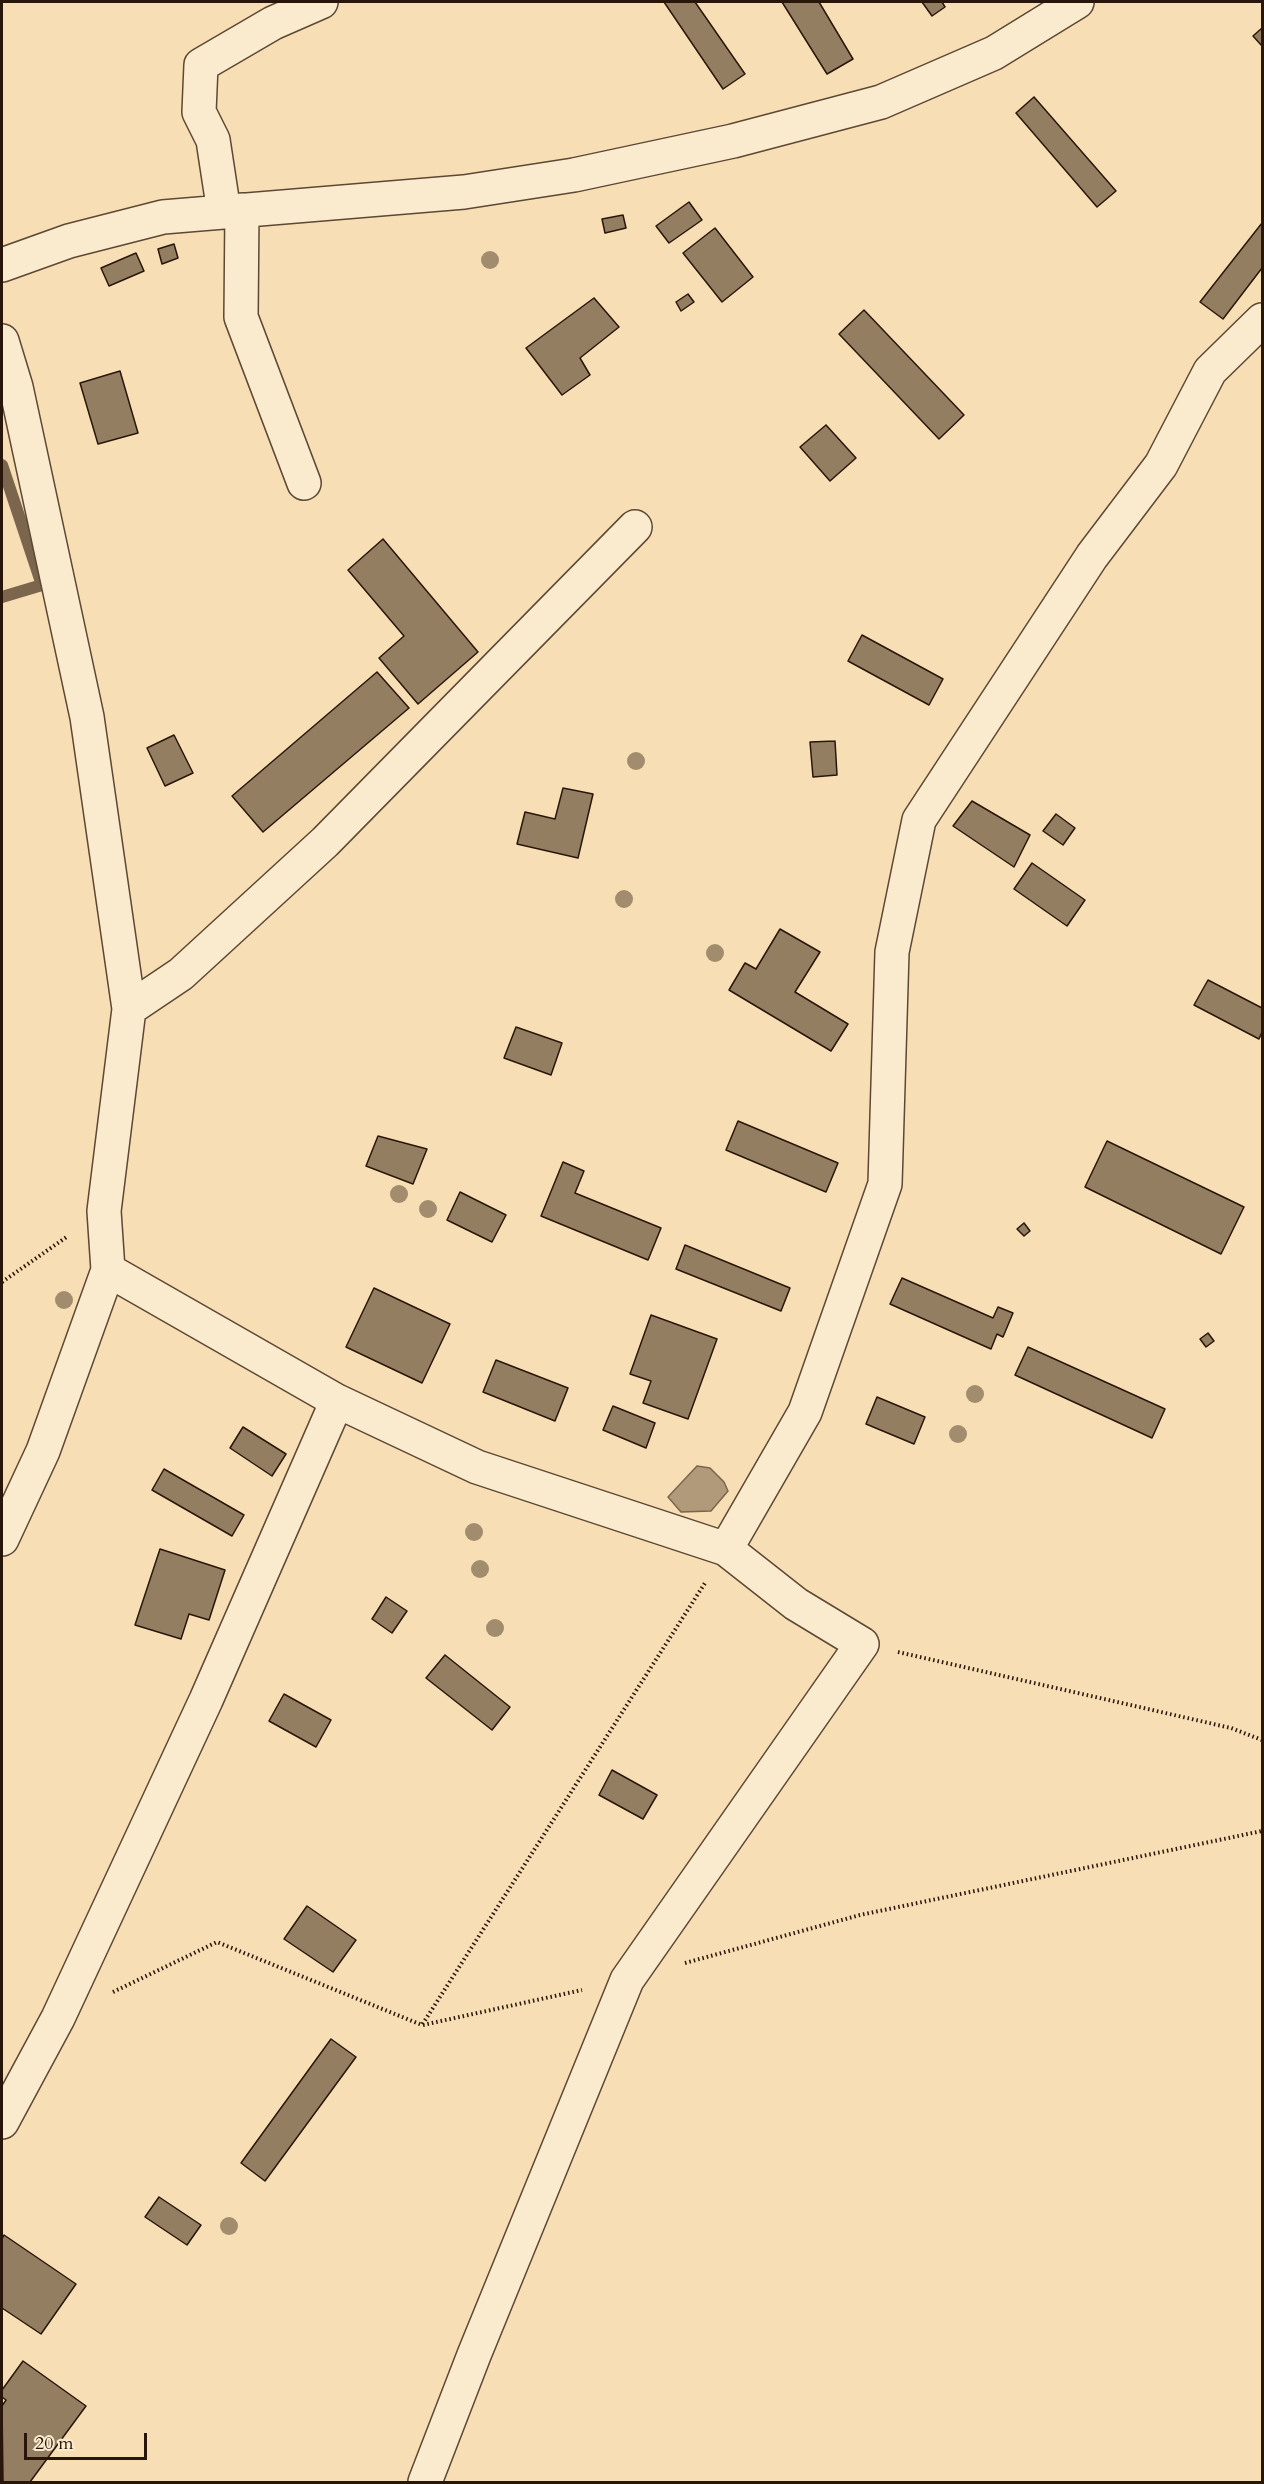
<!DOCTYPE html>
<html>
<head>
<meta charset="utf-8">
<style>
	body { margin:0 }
	#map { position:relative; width:1264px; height:2484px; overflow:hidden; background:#f7deb4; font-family:Cardo,serif }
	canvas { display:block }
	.frame { position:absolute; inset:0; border:3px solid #29160a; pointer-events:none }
	.scale { position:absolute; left:24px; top:2433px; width:123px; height:27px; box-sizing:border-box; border:3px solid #29160a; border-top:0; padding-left:8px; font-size:18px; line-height:21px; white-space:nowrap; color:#29160a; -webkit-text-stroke:4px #faeace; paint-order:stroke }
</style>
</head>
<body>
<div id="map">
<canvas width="1264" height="2484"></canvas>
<div class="frame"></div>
<div class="scale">20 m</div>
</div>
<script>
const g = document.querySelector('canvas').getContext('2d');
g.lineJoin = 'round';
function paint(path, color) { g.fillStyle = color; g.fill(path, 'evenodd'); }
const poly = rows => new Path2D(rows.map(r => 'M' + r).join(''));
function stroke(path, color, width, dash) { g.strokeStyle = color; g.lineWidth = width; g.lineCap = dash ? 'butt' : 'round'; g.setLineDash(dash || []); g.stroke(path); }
const water = poly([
	[697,1466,710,1468,724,1482,728,1491,711,1511,681,1512,668,1497,697,1466]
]);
paint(water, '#b19a7a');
stroke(water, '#7b654d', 1.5);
stroke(poly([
	[2,465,42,585,2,597]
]), '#7b654d', 12);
const building = poly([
	[664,2,695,2,745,74,723,89,664,2],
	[782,2,819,2,853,59,827,74,782,2],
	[922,2,942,2,945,7,932,16,922,2],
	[1262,28,1262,46,1253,36,1262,28],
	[1034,97,1116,191,1097,207,1016,113,1034,97],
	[689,202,702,220,669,243,656,226,689,202],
	[623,215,626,228,605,233,602,219,623,215],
	[1262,223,1262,268,1223,319,1200,302,1262,223],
	[715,228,753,277,722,302,683,253,715,228],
	[174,244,178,258,162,264,158,249,174,244],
	[136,253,144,271,109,286,101,268,136,253],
	[688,294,694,302,681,311,676,302,688,294],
	[594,298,619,327,580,358,590,375,562,395,526,348,594,298],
	[864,310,964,415,939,439,839,334,864,310],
	[120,371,138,433,98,444,80,383,120,371],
	[826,425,856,458,830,481,800,447,826,425],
	[383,539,478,652,418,704,379,658,404,636,348,570,383,539],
	[862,635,943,679,929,705,848,661,862,635],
	[377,672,409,708,263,832,232,796,377,672],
	[174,735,193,773,165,786,147,748,174,735],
	[835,741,837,775,813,777,810,742,835,741],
	[563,788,593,794,578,858,517,844,525,812,555,819,563,788],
	[972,801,1030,835,1014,867,953,826,972,801],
	[1056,814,1075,828,1063,845,1043,831,1056,814],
	[1032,863,1085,900,1067,926,1014,889,1032,863],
	[780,929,820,952,795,992,848,1024,831,1051,729,990,745,963,756,969,780,929],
	[1208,980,1262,1008,1262,1032,1259,1039,1194,1005,1208,980],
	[516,1027,562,1043,551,1075,504,1058,516,1027],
	[738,1121,838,1163,826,1192,726,1150,738,1121],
	[378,1136,427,1149,413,1184,366,1166,378,1136],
	[1107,1141,1244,1207,1221,1254,1085,1187,1107,1141],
	[563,1162,584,1171,575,1193,661,1228,648,1260,541,1216,563,1162],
	[460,1192,506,1215,492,1242,447,1220,460,1192],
	[1024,1223,1030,1231,1024,1236,1017,1229,1024,1223],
	[685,1245,790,1288,781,1311,676,1269,685,1245],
	[902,1278,993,1318,998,1307,1013,1313,1003,1337,997,1334,991,1349,890,1304,902,1278],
	[374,1288,450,1324,422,1383,346,1347,374,1288],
	[651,1315,717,1339,688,1419,643,1403,651,1381,630,1374,651,1315],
	[1208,1333,1214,1341,1206,1347,1200,1339,1208,1333],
	[1028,1347,1165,1409,1152,1438,1015,1375,1028,1347],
	[496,1360,568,1388,555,1421,483,1392,496,1360],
	[877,1397,925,1417,914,1444,866,1424,877,1397],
	[613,1406,655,1423,646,1448,603,1430,613,1406],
	[243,1427,286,1454,272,1476,230,1448,243,1427],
	[164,1469,244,1515,232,1536,152,1490,164,1469],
	[160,1549,225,1570,209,1620,189,1614,181,1639,135,1625,160,1549],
	[386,1597,407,1611,392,1633,372,1619,386,1597],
	[445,1655,510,1707,492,1730,426,1678,445,1655],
	[284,1694,331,1720,316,1747,269,1721,284,1694],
	[612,1770,657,1795,643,1819,599,1795,612,1770],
	[307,1906,356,1940,333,1972,284,1939,307,1906],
	[331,2039,356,2057,265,2181,241,2163,331,2039],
	[159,2197,201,2225,187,2245,145,2217,159,2197],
	[4,2235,76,2284,41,2334,2,2308,2,2239,4,2235],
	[23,2361,86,2406,30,2482,3,2482,2,2406,6,2400,2,2397,2,2390,23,2361]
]);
paint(building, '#947e62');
stroke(building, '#29160a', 1.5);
const minor = poly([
	[242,210,241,317,304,483],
	[224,212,213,140,199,112,201,65,273,23,321,2],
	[2,265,69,241,163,217,464,192,574,175,733,141,881,102,994,53,1077,2],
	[2,341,16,387,87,717,129,1009,104,1211,108,1270,337,1401,477,1467,726,1549,805,1412,885,1184,892,952,919,820,1092,556,1161,465,1210,371,1262,320],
	[129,1009,181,974,325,842,635,527],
	[2,1539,43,1451,108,1270],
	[2,2122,58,2018,206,1700,337,1401],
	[425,2482,474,2355,627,1980,862,1644,796,1604,726,1549]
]);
stroke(minor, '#5c4834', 36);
stroke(poly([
	[2,1282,68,1236],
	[898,1652,1231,1728,1262,1740],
	[685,1963,860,1915,1262,1831],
	[113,1992,217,1942,422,2025,705,1583],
	[423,2025,582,1990]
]), '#29160a', 4, [1.5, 3]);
stroke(minor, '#faeace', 33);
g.fillStyle = '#a28c6e';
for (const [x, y] of [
	[490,260],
	[636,761],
	[624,899],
	[715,953],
	[399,1194],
	[428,1209],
	[64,1300],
	[975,1394],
	[958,1434],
	[474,1532],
	[480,1569],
	[495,1628],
	[229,2226]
]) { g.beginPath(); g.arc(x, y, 9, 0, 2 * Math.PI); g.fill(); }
</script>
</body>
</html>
